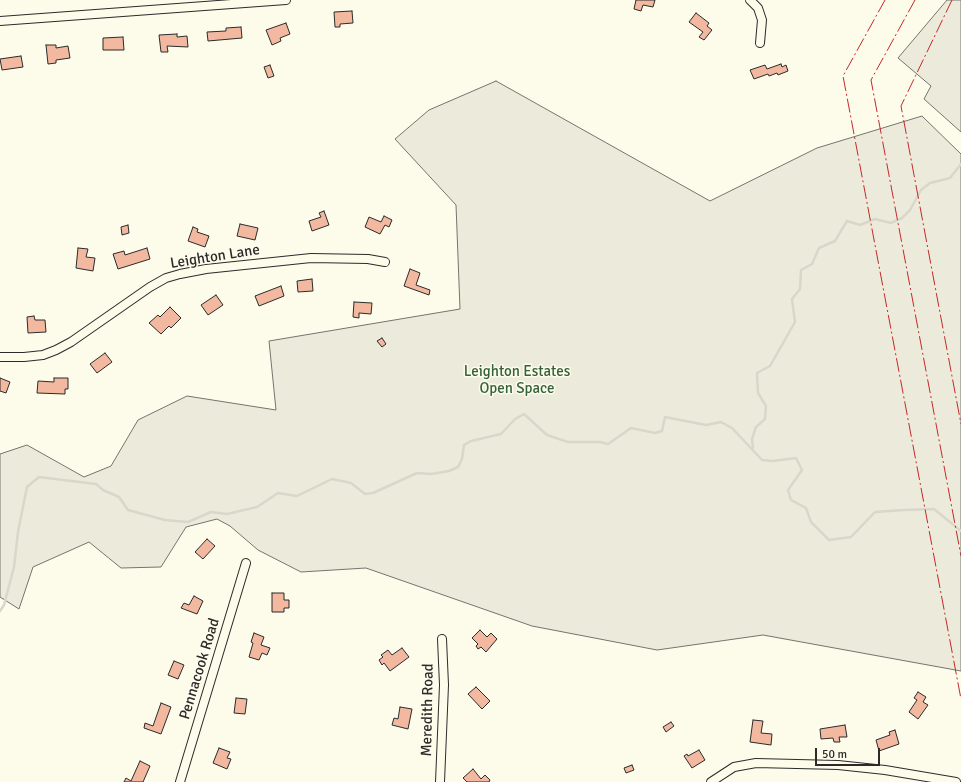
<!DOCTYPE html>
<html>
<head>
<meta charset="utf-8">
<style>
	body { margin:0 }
	#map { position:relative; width:961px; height:782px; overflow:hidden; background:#fdfbea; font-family:Signika,sans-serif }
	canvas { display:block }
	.scale { position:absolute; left:815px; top:748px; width:65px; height:18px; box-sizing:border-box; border:2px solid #2b2b2b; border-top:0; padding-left:5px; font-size:12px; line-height:14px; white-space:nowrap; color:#2b2b2b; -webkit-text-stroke:3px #fdfbea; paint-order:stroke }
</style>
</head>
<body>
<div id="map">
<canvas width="961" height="782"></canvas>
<div class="scale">50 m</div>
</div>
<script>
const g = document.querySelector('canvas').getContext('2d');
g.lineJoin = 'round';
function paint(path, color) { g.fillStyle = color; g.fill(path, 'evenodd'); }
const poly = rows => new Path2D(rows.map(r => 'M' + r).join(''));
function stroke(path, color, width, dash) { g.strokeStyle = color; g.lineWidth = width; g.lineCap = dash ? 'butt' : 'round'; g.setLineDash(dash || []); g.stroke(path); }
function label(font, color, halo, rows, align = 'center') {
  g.font = font + ' Signika,sans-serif'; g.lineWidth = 3; g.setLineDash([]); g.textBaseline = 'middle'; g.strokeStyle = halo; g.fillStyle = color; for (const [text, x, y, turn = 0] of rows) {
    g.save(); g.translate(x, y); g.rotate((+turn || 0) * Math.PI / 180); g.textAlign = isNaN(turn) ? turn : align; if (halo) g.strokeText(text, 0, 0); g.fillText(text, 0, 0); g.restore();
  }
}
const green = poly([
	[947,0,961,0,961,132,924,99,931,86,898,58,947,0],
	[496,81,710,201,817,148,922,116,961,154,961,671,763,635,657,650,532,626,366,568,301,572,258,550,230,526,217,519,186,527,161,567,121,568,89,542,33,567,19,609,0,597,0,454,27,445,84,477,111,466,138,420,187,396,276,410,269,341,460,309,456,205,395,139,429,110,496,81]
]);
paint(green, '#ecebdb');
stroke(green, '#74746e', 1);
stroke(poly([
	[753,448,752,439,756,427,765,419,766,406,758,393,757,373,770,366,795,322,792,299,800,289,801,270,812,264,819,248,835,241,847,221,860,225,875,219,891,223,902,218,910,210,921,190,930,183,950,178,961,164],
	[0,611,4,605,14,567,18,532,27,487,39,477,96,484,103,490,119,497,128,510,165,520,188,522,211,512,227,514,257,507,278,493,297,496,332,479,351,483,365,494,373,493,417,473,431,474,449,471,458,467,462,459,464,445,471,441,501,434,515,419,524,414,547,435,568,442,600,442,608,444,631,428,655,433,662,431,665,417,706,425,721,422,732,428,762,460,773,461,796,458,802,470,788,490,791,500,806,508,811,522,829,540,851,537,875,512,904,510,934,509,961,531]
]), '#d8d7c9', 2.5);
const building = poly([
	[636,0,655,0,653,7,643,5,641,11,634,9,636,0],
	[352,11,353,23,340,24,340,27,335,27,334,12,352,11],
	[696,13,709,23,707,26,712,30,704,40,699,37,703,32,689,22,696,13],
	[286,23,290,34,280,38,281,41,272,45,266,30,286,23],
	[241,27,242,38,208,41,207,32,226,31,226,28,241,27],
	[177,34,177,37,187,36,188,47,167,46,168,52,161,52,159,35,177,34],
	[123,37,124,50,103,50,103,38,123,37],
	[46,45,56,45,56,48,68,46,70,58,56,60,56,63,48,64,46,45],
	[21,56,23,67,2,70,0,59,21,56],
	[781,64,782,67,786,65,788,71,778,75,777,73,769,76,768,74,754,79,750,70,765,65,767,69,781,64],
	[270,65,274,76,268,78,264,67,270,65],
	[324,211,329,225,312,231,309,221,321,217,319,213,324,211],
	[384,216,392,220,389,227,385,225,380,234,365,227,369,217,381,222,384,216],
	[240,224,258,228,255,240,237,236,240,224],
	[128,225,129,233,122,235,121,227,128,225],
	[193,227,198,229,197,232,209,236,205,247,188,241,193,227],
	[78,248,88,249,86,257,95,258,93,271,76,268,78,248],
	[147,248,150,259,118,269,113,254,124,251,125,255,147,248],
	[410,269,420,273,416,285,430,290,429,295,404,286,410,269],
	[312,279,313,291,298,292,297,281,312,279],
	[281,286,284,296,259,306,255,296,281,286],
	[216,295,223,305,208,315,201,305,216,295],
	[354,302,372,303,371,314,359,313,359,318,353,317,354,302],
	[170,307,181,318,171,328,169,326,161,334,149,323,158,315,160,317,170,307],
	[34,316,35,320,45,320,46,332,28,333,27,317,34,316],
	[382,338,386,344,382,347,377,341,382,338],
	[105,353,112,362,97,373,90,364,105,353],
	[0,378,10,382,6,393,0,391,0,378],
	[54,378,68,378,68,389,65,389,65,394,37,393,38,381,54,382,54,378],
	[207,539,215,546,203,559,195,552,207,539],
	[272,593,284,593,284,600,289,600,289,608,284,608,284,612,272,612,272,593],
	[194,596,203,601,197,614,181,608,184,603,189,605,194,596],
	[480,630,487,637,491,633,497,639,486,652,481,647,478,649,476,646,478,644,472,638,480,630],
	[254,633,264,637,261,645,270,648,267,655,262,653,259,660,249,657,253,643,251,642,254,633],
	[402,648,409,657,390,671,384,663,382,665,379,660,383,657,381,655,388,650,392,655,402,648],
	[174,661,184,665,178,679,168,675,174,661],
	[476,687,490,701,482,709,468,694,476,687],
	[918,692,926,697,923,702,928,705,918,719,909,712,917,700,914,698,918,692],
	[236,698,247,699,245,714,234,713,236,698],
	[161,703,171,707,161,734,144,728,145,723,153,726,161,703],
	[400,707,412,709,408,729,392,725,394,718,398,719,400,707],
	[753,720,763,721,761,733,772,734,771,745,750,742,753,720],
	[671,722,674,726,666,732,663,727,671,722],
	[845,725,847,737,839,737,840,742,834,742,833,738,821,739,820,729,845,725],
	[895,730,899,744,879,751,876,740,890,735,889,732,895,730],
	[219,748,230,752,227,758,231,759,227,769,213,763,219,748],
	[699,750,705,760,692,768,684,756,687,754,688,756,699,750],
	[140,761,150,766,143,782,124,782,126,778,131,781,140,761],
	[632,765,634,770,626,773,624,768,632,765],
	[473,769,481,779,485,775,490,780,489,782,467,782,463,778,473,769]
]);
paint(building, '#f2b8a0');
stroke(building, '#2b2b2b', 1);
const street = poly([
	[750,0,758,8,762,20,760,43],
	[0,21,286,0],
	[0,357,24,357,43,355,56,350,71,342,150,287,166,278,180,274,206,269,311,258,368,259,385,262],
	[180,782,246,563],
	[440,782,444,685,442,639],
	[711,782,734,767,756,763,838,765,885,770,956,782]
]);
stroke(street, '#2b2b2b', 10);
stroke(street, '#fdfbea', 8);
stroke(poly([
	[885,0,843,76,961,699],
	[915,0,871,80,961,556],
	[952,0,901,106,961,424]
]), '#c62828', 1, [14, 3, 2, 3]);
label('15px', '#2b2b2b', '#fdfbea', [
	["Leighton Lane",215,257,-9],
	["Pennacook Road",200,669,-73],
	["Meredith Road",428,710,-89]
]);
label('15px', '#34623c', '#fdfbea', [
	["Leighton Estates",517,372],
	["Open Space",517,389]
]);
</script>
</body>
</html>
